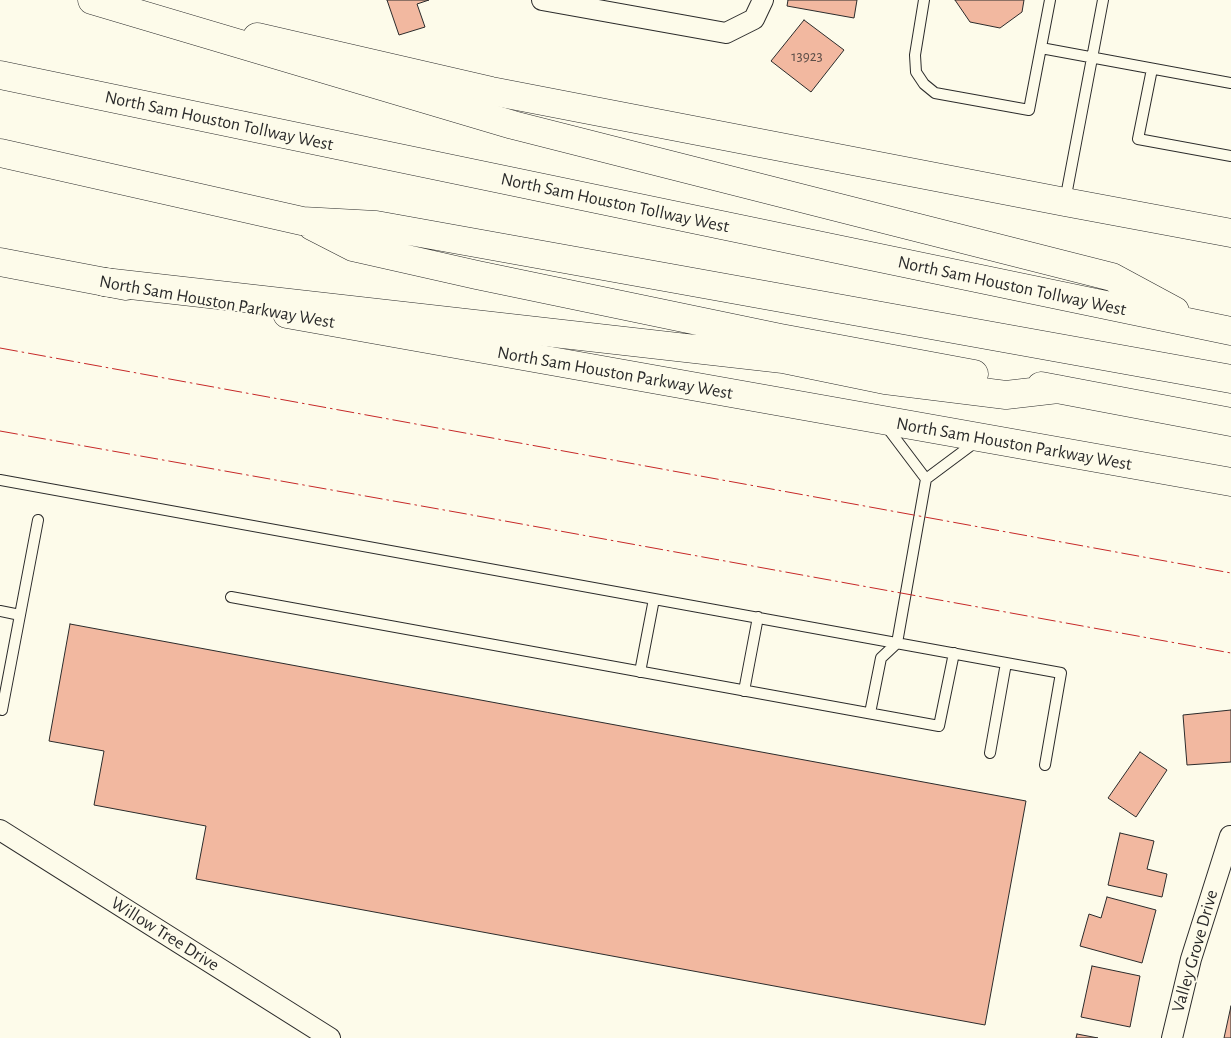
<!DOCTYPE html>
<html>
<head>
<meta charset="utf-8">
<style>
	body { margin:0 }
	canvas { display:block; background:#fdfbea }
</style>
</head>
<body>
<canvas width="1231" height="1038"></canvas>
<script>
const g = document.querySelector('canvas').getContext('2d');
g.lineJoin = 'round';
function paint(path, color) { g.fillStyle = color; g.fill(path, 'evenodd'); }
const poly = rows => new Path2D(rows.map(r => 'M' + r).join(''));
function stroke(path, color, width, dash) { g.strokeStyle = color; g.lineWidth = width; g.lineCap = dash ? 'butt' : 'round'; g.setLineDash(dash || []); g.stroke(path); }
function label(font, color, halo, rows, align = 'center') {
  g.font = font + ' "Alegreya Sans",sans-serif'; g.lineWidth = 4; g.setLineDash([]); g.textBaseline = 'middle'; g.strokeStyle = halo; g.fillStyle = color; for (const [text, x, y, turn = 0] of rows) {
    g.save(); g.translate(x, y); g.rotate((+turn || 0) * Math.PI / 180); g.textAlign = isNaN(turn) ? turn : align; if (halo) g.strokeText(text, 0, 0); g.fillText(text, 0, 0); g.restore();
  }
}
const building = poly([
	[387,0,429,0,417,4,425,27,399,35,387,0],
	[788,0,857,0,854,18,787,6,788,0],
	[955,0,1024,0,1022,12,1000,28,970,22,955,0],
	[804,20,844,50,811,92,771,61,804,20],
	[70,624,1026,801,985,1025,196,879,206,826,94,805,104,751,49,741,70,624],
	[1231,710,1231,762,1187,765,1183,715,1231,710],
	[1140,752,1167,770,1136,817,1108,798,1140,752],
	[1120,833,1154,841,1147,869,1167,874,1162,897,1108,885,1120,833],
	[1107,897,1156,910,1142,963,1080,946,1089,914,1101,918,1107,897],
	[1092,966,1140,976,1130,1027,1081,1017,1092,966],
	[1231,1006,1231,1038,1224,1038,1231,1006],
	[1077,1034,1098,1038,1076,1038,1077,1034]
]);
paint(building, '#f2b8a0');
stroke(building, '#2b2b2b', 1);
const service = poly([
	[924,0,915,55,916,72,924,84,935,93,1029,110,1050,0],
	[1041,48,1231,83],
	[1152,69,1138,139,1231,156],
	[1065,201,1103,0],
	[886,426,926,479,977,441],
	[0,480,1061,673,1045,765],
	[231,597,939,726,954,653],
	[0,611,20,615],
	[640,672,654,599],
	[744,691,758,617],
	[0,709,2,710,38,520],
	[870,713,881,658,897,643,926,479],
	[990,753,1006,663]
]);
const minor = poly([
	[542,0,726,33,754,19,763,0],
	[0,830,330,1038],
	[1172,1038,1191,959,1230,836]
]);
const secondary = poly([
	[257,37,491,91,1065,202,1231,233],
	[0,262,126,286],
	[287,314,1231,482]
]);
const motorway = poly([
	[92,0,513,125,1112,277,1175,311],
	[0,75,1231,331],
	[0,153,302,221,376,225,1231,379],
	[312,226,353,247,477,275,780,338,974,374],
	[104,282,783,359,885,380,1006,395,1058,389],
	[1041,386,1231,422]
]);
stroke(service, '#2b2b2b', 12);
stroke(minor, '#2b2b2b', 22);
stroke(secondary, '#2b2b2b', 29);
stroke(motorway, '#2b2b2b', 29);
stroke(service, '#fdfbea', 10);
stroke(minor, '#fdfbea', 20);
stroke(secondary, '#fdfbea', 28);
stroke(motorway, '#fdfbea', 28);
stroke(poly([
	[0,348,1231,573],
	[0,431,461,513,1231,653]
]), '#c62828', 1, [18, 4, 2.5, 4]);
label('15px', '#5d4e48', null, [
	["13923",807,56]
]);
label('18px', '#2b2b2b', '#fdfbea', [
	["North Sam Houston Tollway West",219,121,12],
	["North Sam Houston Tollway West",615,203,12],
	["North Sam Houston Tollway West",1012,286,12],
	["North Sam Houston Parkway West",217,302,10],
	["North Sam Houston Parkway West",615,373,10],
	["North Sam Houston Parkway West",1014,444,10],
	["Willow Tree Drive",165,934,32],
	["Valley Grove Drive",1195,951,-74]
]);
</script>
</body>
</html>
